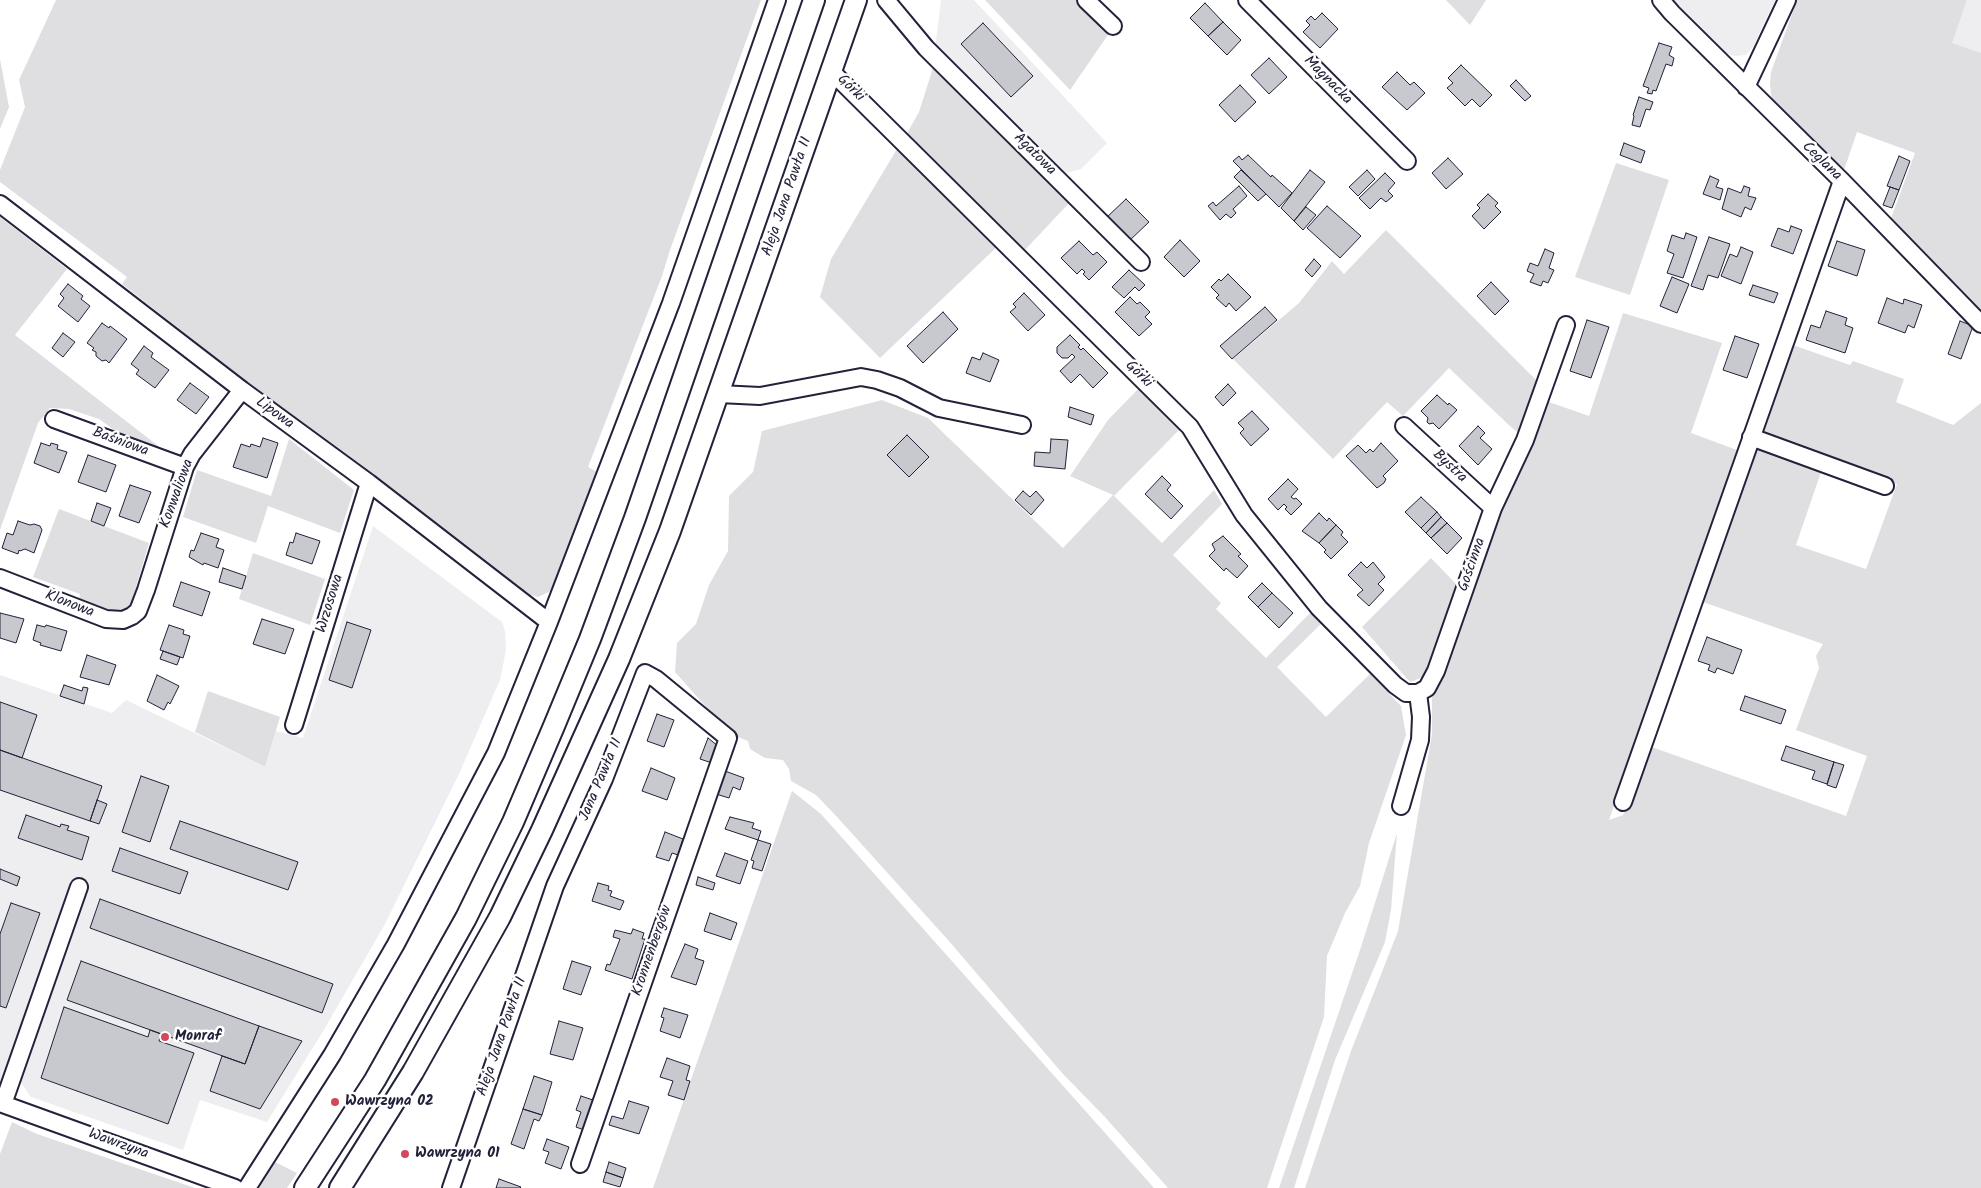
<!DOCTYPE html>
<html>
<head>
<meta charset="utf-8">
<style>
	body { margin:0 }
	canvas { display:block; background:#fff }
</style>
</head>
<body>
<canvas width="1981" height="1188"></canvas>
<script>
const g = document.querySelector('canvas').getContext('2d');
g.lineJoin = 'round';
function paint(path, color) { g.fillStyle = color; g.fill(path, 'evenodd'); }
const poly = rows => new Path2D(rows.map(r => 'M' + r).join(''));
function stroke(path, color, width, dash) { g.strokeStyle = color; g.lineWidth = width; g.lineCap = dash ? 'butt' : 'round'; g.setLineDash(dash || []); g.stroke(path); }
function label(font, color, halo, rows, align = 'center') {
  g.font = font + ' Kalam,sans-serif'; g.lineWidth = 5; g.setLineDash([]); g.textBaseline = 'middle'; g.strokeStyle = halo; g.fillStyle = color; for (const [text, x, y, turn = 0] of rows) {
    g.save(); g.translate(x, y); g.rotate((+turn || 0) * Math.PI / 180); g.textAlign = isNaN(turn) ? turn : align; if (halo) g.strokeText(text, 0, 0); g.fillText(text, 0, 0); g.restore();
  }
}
paint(poly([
	[941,0,974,0,1107,143,1081,169,1060,175,935,49],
	[1671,0,1775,0,1753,47,1746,55,1735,56,1721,52],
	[1967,0,1981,0,1981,53,1951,44],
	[373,526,502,622,505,631,506,650,500,680,459,774,385,924,325,1028,267,1122,200,1100,183,1150,31,1097,19,1080,14,1091,0,1087,0,675,112,713,126,700,265,767,276,731,303,738]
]), '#eeeef1');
paint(poly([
	[56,0,761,0,670,250,662,276,588,467,597,472,551,591,538,597,527,594,288,414,122,284,127,277,0,182,0,170,25,107,19,80],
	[985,0,1076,0,1110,32,1070,90],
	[1446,0,1486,0,1470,25],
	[1797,0,1967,0,1952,43,1981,53,1981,311,1890,221,1915,153,1857,132,1843,173,1772,101,1770,84,1771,72],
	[0,59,9,107,0,129],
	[933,62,1072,200,1023,252,906,135,919,112,932,71],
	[900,144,1000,244,880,358,820,297,831,259],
	[1616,163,1669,180,1630,295,1575,277],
	[0,217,67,269,15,335,175,459,121,435,99,419,69,409,50,408,38,423,0,530],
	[1386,230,1539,383,1523,436,1512,428,1449,368,1403,416,1387,402,1333,459,1233,359,1299,303,1332,261,1344,274],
	[1623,313,1722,343,1691,433,1737,450,1609,820,1623,815,1632,799,1649,746,1846,816,1867,756,1796,730,1819,668,1816,656,1823,644,1700,601,1755,448,1821,472,1796,545,1866,569,1897,484,1759,432,1790,344,1850,365,1853,361,1904,379,1896,402,1953,425,1981,403,1981,1188,1305,1188,1351,1051,1398,931,1432,734,1432,697,1465,609,1493,528,1546,401,1589,416],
	[1142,385,1182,427,1114,496,1162,543,1214,490,1222,504,1173,555,1221,603,1216,609,1266,658,1313,610,1323,622,1277,667,1326,717,1370,674,1401,706,1406,735,1369,843,1360,886,1345,913,1327,956,1324,1017,1267,1188,1168,1188,1104,1116,1063,1074,948,940,838,818,816,795,791,781,789,769,783,760,765,758,750,749,748,741,735,736,716,718,675,672,677,643,696,624,709,585,728,551,729,496,753,472,762,431,882,400,928,418,1063,548,1113,495,1070,476,1108,420],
	[289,439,354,490,340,533,268,506,256,543,183,517,197,470,271,496],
	[59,509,149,543,130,607,113,611,79,599,80,594,33,577],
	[253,553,325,579,310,625,239,599],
	[1431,558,1456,584,1426,676,1410,682,1362,627],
	[208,691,280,717,265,767,195,732],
	[792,791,821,814,1154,1188,653,1188],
	[1397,833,1391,910,1385,942,1335,1060,1294,1188,1279,1188,1361,947],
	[12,1122,37,1134,195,1188,0,1188,0,1154],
	[275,1162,297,1173,287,1188,257,1188]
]), '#dfdfe2');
const building = poly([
	[1205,3,1223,22,1208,36,1190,18,1205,3],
	[1322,13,1338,29,1320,48,1303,32,1310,25,1306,21,1311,16,1315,20,1322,13],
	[1223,22,1241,40,1227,55,1208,36,1223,22],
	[983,23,1033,76,1011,97,961,44,983,23],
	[1659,43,1672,47,1669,55,1674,58,1672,66,1666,64,1656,91,1653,90,1652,94,1647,93,1649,88,1643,86,1659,43],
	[1269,58,1287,77,1269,94,1251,75,1269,58],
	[1461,65,1492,95,1480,107,1472,99,1465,106,1447,88,1453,83,1448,78,1461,65],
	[1397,72,1410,85,1414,82,1425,93,1407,110,1382,87,1397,72],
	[1516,80,1531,96,1525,101,1510,86,1516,80],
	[1240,85,1256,102,1235,122,1219,105,1240,85],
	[1639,97,1653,102,1650,110,1646,109,1640,127,1632,125,1634,116,1633,115,1639,97],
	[1624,143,1645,151,1641,163,1620,155,1624,143],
	[1248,155,1271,177,1272,175,1292,193,1279,207,1233,161,1239,156,1242,160,1248,155],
	[1899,156,1910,161,1899,190,1887,186,1899,156],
	[1448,158,1463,174,1446,189,1432,173,1448,158],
	[1241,170,1266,194,1258,201,1234,177,1241,170],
	[1310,170,1325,182,1294,221,1281,208,1310,170],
	[1367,170,1375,179,1358,196,1349,187,1367,170],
	[1385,173,1395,183,1388,191,1393,196,1386,202,1381,198,1370,209,1359,198,1385,173],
	[1710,176,1719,180,1716,187,1723,189,1720,200,1703,194,1710,176],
	[1239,186,1247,196,1233,209,1236,213,1231,218,1226,214,1220,220,1208,206,1213,202,1216,206,1239,186],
	[1744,186,1750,188,1748,196,1756,198,1751,210,1745,207,1741,217,1722,209,1728,188,1741,193,1744,186],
	[1890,187,1899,190,1892,208,1883,205,1890,187],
	[1488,194,1498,203,1495,206,1501,212,1484,229,1472,216,1480,208,1477,205,1488,194],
	[1126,199,1149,222,1129,241,1106,218,1126,199],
	[1327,206,1361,236,1340,258,1307,228,1327,206],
	[1306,207,1316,215,1303,230,1294,221,1306,207],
	[1791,226,1802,230,1793,254,1771,246,1778,228,1789,232,1791,226],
	[1686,233,1697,237,1683,278,1667,273,1674,254,1667,251,1672,235,1684,239,1686,233],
	[1709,237,1730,244,1718,278,1708,275,1703,290,1691,286,1709,237],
	[1180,240,1200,261,1184,277,1164,257,1180,240],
	[1079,241,1093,255,1097,252,1107,262,1089,280,1083,274,1085,272,1082,269,1077,274,1061,258,1079,241],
	[1837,241,1865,250,1857,276,1828,266,1837,241],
	[1741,247,1753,252,1741,284,1721,276,1730,254,1737,257,1741,247],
	[1545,249,1554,253,1549,268,1554,270,1548,283,1543,281,1541,286,1530,282,1534,274,1527,271,1530,263,1538,266,1545,249],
	[1314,259,1321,266,1312,277,1305,270,1314,259],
	[1129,270,1145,285,1139,291,1135,287,1124,298,1112,287,1129,270],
	[1228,274,1251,297,1236,311,1229,303,1226,307,1216,298,1219,295,1211,287,1219,279,1221,281,1228,274],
	[1672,277,1689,284,1677,313,1660,306,1672,277],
	[1491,282,1509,301,1495,315,1477,296,1491,282],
	[68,284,83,296,81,299,90,306,78,322,58,306,64,298,60,294,68,284],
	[1753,285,1778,293,1774,303,1749,295,1753,285],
	[1024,293,1045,315,1028,331,1010,312,1016,307,1013,304,1024,293],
	[1130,297,1137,304,1140,302,1150,312,1145,317,1152,324,1139,336,1115,312,1130,297],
	[1887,298,1903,304,1904,299,1922,305,1914,328,1908,325,1905,333,1878,323,1887,298],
	[1265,307,1277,320,1232,359,1220,346,1265,307],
	[1826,311,1847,318,1845,325,1853,328,1845,353,1806,340,1811,325,1820,328,1826,311],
	[943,312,958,329,923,363,907,346,943,312],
	[1587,320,1609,327,1591,378,1570,371,1587,320],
	[1960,321,1973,326,1961,359,1948,354,1960,321],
	[102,323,109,328,110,326,127,339,109,363,106,360,102,361,96,356,96,352,92,350,94,348,87,343,102,323],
	[63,333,75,342,63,357,52,348,63,333],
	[1070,335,1080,345,1078,347,1081,350,1083,348,1108,373,1093,388,1080,374,1071,383,1060,371,1075,357,1072,354,1068,358,1062,358,1057,353,1057,347,1070,335],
	[1735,336,1759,344,1747,378,1723,370,1735,336],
	[144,346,153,353,151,357,169,370,155,388,136,374,139,370,131,364,144,346],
	[983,353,999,360,990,382,966,373,972,357,980,360,983,353],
	[190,383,209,397,196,414,177,400,190,383],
	[1228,384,1236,393,1223,406,1215,397,1228,384],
	[1437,395,1448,405,1449,403,1457,410,1439,429,1433,423,1429,424,1427,422,1428,418,1421,411,1437,395],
	[1070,407,1094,415,1091,425,1068,417,1070,407],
	[1252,411,1269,429,1251,446,1240,433,1244,429,1238,423,1252,411],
	[1478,426,1485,433,1480,438,1492,449,1478,465,1459,446,1478,426],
	[907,435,929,457,909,477,887,455,907,435],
	[263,438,278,443,267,478,233,467,241,444,250,447,251,444,260,447,263,438],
	[1051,439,1068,440,1065,469,1034,466,1035,452,1050,453,1051,439],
	[41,443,50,446,51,443,58,445,57,449,67,452,59,473,34,463,41,443],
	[1381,443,1398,461,1383,476,1386,479,1384,483,1377,488,1346,456,1358,445,1366,453,1370,449,1373,452,1381,443],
	[88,455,116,465,106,492,78,482,88,455],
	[1162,476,1171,485,1167,490,1183,506,1171,519,1145,494,1162,476],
	[1288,479,1298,489,1291,497,1294,499,1296,498,1302,504,1291,515,1285,509,1287,507,1284,504,1278,510,1268,499,1288,479],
	[130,485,151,492,139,523,119,516,130,485],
	[1023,491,1030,497,1036,491,1044,500,1031,515,1015,500,1023,491],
	[1421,497,1437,512,1421,528,1405,512,1421,497],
	[97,503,111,508,104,526,91,521,97,503],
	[1437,512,1441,517,1426,533,1421,528,1437,512],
	[1319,513,1327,521,1329,518,1336,525,1319,543,1302,531,1319,513],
	[1441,517,1447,523,1431,538,1426,533,1441,517],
	[18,521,30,525,34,524,40,526,42,530,34,553,25,549,20,551,19,550,18,554,2,548,7,533,13,535,18,521],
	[1447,523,1462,538,1447,554,1431,538,1447,523],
	[1336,525,1343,532,1341,535,1348,542,1331,559,1324,552,1326,550,1319,543,1336,525],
	[201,533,219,539,216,547,224,550,218,568,204,563,203,565,189,557,191,550,194,551,201,533],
	[296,533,320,541,312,564,286,555,290,542,293,543,296,533],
	[1223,536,1241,554,1238,556,1248,566,1237,578,1226,568,1224,571,1209,556,1215,550,1212,544,1223,536],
	[1361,562,1367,568,1373,562,1385,577,1378,584,1384,590,1369,606,1357,595,1363,590,1348,575,1361,562],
	[223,568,246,576,242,589,219,582,223,568],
	[181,582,210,592,202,616,173,606,181,582],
	[1262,583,1272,593,1258,607,1248,597,1262,583],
	[1272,593,1293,613,1279,628,1258,607,1272,593],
	[0,613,24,619,16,643,0,638,0,613],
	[262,619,294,629,285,654,253,644,262,619],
	[347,622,371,630,352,688,329,680,347,622],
	[37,625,45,627,46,625,67,631,61,651,40,645,41,643,33,640,37,625],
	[169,625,184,630,183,634,190,636,183,658,160,650,169,625],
	[1707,637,1742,650,1733,674,1717,668,1715,673,1708,670,1710,665,1698,661,1707,637],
	[163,651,180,657,177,665,160,659,163,651],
	[87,655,116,665,109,685,80,677,87,655],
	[157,675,179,686,170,704,168,702,164,710,147,701,157,675],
	[64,685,82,691,83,687,88,688,84,704,60,696,64,685],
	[1745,696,1786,710,1781,724,1740,710,1745,696],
	[0,702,37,715,22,758,0,750,0,702],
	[657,714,674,720,664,747,647,741,657,714],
	[708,738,718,746,712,763,700,759,708,738],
	[1786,746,1834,762,1827,784,1812,779,1815,771,1781,760,1786,746],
	[0,750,102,786,90,821,0,790,0,750],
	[1834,762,1844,765,1836,788,1827,785,1834,762],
	[651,768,675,778,667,800,642,791,651,768],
	[725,771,744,778,740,790,733,787,729,798,716,794,725,771],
	[141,776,169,786,150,842,122,832,141,776],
	[97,800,107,804,99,824,90,821,97,800],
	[26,815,60,827,61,824,69,826,67,830,89,837,82,860,18,838,26,815],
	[730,817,754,823,752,828,761,831,758,840,725,829,730,817],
	[180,821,298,862,288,890,170,849,180,821],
	[665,832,683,839,678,855,672,853,669,861,656,857,665,832],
	[758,840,771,844,762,871,752,868,754,861,751,860,758,840],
	[120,848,188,872,180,894,112,871,120,848],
	[725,853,748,861,740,884,716,876,725,853],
	[0,869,20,877,17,886,0,879,0,869],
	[698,877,715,883,713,890,696,885,698,877],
	[598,883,609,886,608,890,612,891,610,896,624,901,620,910,592,901,598,883],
	[100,899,333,984,322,1013,90,928,100,899],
	[11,903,40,913,6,1008,0,1006,0,934,11,903],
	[710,913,737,923,731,940,704,931,710,913],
	[633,929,644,933,642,939,645,939,632,979,605,970,607,964,610,965,620,939,613,937,615,930,631,934,633,929],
	[685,944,698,949,695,958,704,961,696,985,671,977,685,944],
	[81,961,259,1026,245,1064,67,1000,81,961],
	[572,961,591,967,581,995,563,989,572,961],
	[64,1007,148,1037,150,1030,161,1034,159,1041,194,1053,168,1124,41,1078,64,1007],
	[664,1008,688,1015,680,1038,660,1031,664,1018,661,1017,664,1008],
	[559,1021,583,1028,573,1060,550,1054,559,1021],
	[259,1026,302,1041,260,1109,210,1091,222,1056,245,1064,259,1026],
	[667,1058,690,1066,686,1080,690,1081,684,1100,668,1095,673,1081,660,1077,667,1058],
	[534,1076,552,1082,542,1115,523,1109,534,1076],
	[581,1096,593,1100,584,1130,576,1127,581,1112,576,1110,581,1096],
	[629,1101,649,1107,639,1134,609,1125,612,1116,623,1119,629,1101],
	[523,1109,542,1115,539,1121,534,1119,524,1149,511,1144,523,1109],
	[547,1139,569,1147,561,1169,545,1163,549,1152,543,1150,547,1139],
	[609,1162,626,1168,623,1178,606,1172,609,1162],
	[606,1172,623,1178,620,1187,603,1182,606,1172],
	[499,1179,521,1187,520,1188,496,1188,499,1179]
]);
paint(building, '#c8c8cf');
stroke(building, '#22223b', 1);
const minor = poly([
	[886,0,926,48,1141,262],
	[1086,0,1113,26],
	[1247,0,1407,161],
	[1661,0,1672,13,1842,181,1981,324],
	[832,72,1190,427,1244,515,1319,608,1395,685,1406,693,1418,693],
	[1746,87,1787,0],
	[0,204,242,390,369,483,549,622],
	[719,394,760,396,861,377,877,380,900,388,939,408,1022,425],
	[54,419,185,467],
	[1404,426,1493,508],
	[1751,437,1885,486],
	[0,578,106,619,123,620,132,616,138,611,146,590,185,467,192,454,242,390],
	[294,725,369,483],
	[1623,802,1842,181],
	[1401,806,1420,740,1421,717,1418,693,1427,688,1436,671,1493,508,1525,440,1566,325],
	[0,1103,235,1188],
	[3,1104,79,887],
	[247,1188,332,1055,396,944,496,753,549,622,671,303,777,0],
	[451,1188,555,886,604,779,645,673,656,679,728,738,580,1164]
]);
const major = poly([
	[305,1188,375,1080,466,918,513,822,554,726,590,639,635,518,814,0],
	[340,1188,413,1072,500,917,542,830,619,659,670,531,856,0]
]);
stroke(minor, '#22223b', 20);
stroke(major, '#22223b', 24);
stroke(minor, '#fff', 16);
stroke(major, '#fff', 20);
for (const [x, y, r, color] of [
	[165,1037,5,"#d1495b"],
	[335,1102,5,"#d1495b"],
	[405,1154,5,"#d1495b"]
]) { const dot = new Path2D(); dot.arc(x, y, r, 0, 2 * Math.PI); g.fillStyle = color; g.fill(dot); stroke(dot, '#fff', 2); }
label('15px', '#22223b', '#fff', [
	["Magnacka",1327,81,45],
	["Górki",850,89,44],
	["Agatowa",1034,155,45],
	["Ceglana",1821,162,44],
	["Aleja Jana Pawła II",788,197,-71],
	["Górki",1138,375,45],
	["Lipowa",274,414,36],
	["Baśniowa",120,443,20],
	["Bystra",1449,467,43],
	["Konwaliowa",178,494,-70],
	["Gościnna",1473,565,-71],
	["Wrzosowa",331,604,-73],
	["Klonowa",69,605,21],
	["Jana Pawła II",602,780,-67],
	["Kronnenbergów",653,951,-71],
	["Aleja Jana Pawła II",503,1037,-71],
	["Wawrzyna",118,1145,20]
]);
label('bold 15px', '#22223b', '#fff', [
	["Monraf",175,1037],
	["Wawrzyna 02",345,1102],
	["Wawrzyna 01",415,1154]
], 'left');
</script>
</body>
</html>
